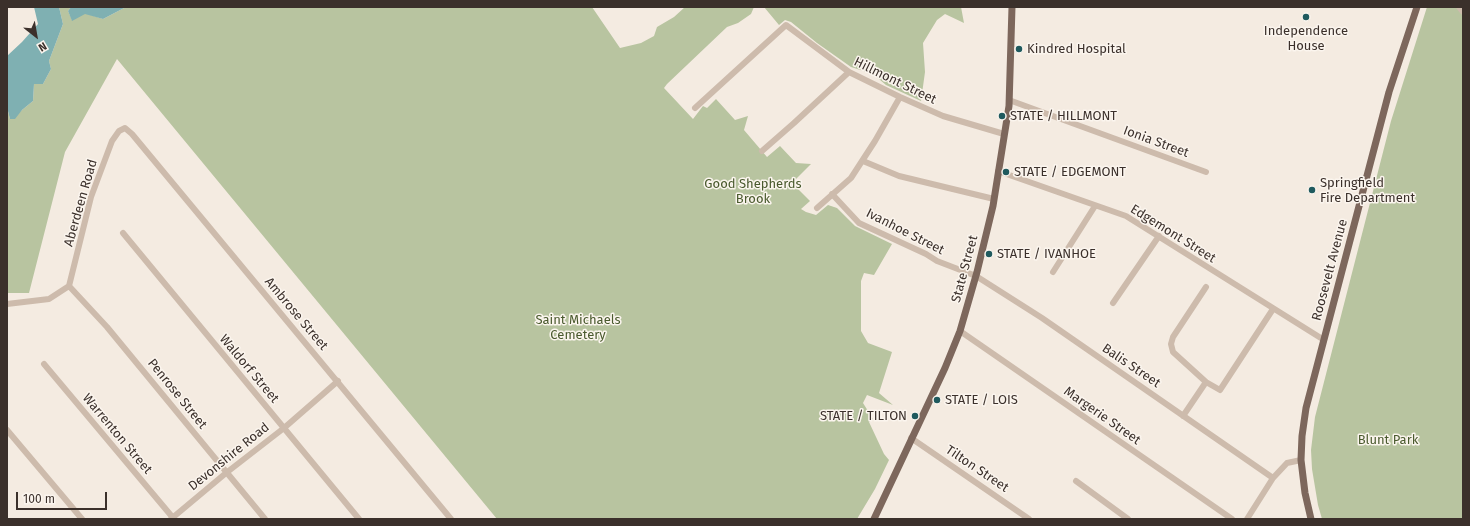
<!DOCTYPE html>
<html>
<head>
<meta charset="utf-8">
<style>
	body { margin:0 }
	#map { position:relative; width:1470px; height:526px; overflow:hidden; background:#f4ebe1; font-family:"Fira Sans",sans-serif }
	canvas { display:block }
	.frame { position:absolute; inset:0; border:8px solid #3b302b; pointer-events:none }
	.north { position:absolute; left:16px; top:16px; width:40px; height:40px; -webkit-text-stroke:3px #fbf5ee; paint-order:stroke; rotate:149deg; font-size:11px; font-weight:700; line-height:16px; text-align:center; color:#3b302b }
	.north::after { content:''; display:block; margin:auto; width:14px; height:18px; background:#3b302b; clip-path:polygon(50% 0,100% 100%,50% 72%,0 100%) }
	.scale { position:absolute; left:16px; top:492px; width:91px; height:18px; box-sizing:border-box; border:2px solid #3b302b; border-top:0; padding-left:5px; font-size:12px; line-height:14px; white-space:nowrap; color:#3b302b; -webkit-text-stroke:3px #fbf5ee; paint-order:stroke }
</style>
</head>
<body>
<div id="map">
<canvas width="1470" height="526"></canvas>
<div class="frame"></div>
<div class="north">N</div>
<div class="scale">100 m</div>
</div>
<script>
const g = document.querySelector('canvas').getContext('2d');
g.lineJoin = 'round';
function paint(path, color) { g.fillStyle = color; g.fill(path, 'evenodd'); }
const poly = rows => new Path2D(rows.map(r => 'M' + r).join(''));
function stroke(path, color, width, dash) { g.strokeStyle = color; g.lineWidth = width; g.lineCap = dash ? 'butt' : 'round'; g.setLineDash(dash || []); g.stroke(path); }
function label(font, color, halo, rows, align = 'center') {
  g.font = font + ' "Fira Sans",sans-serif'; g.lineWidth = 3; g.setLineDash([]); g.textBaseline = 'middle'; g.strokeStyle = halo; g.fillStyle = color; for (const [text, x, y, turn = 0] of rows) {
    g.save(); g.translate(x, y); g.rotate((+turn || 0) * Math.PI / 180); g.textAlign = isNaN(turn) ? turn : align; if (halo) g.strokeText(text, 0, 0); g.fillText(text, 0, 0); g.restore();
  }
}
paint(poly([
	[59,7,71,7,68,11,72,20,85,13,103,19,126,7,592,7,620,48,641,43,654,36,657,27,674,17,685,7,754,7,751,14,738,23,727,27,667,84,664,88,693,119,703,106,707,108,716,99,735,120,748,116,744,130,767,157,780,146,796,163,811,164,792,183,810,201,801,209,806,212,816,215,828,205,837,208,855,226,892,244,874,275,864,273,861,281,861,331,868,343,892,352,879,393,893,405,867,395,863,403,873,419,869,422,884,454,889,460,875,489,857,519,497,519,117,59,65,152,29,293,7,293,7,107,10,119,22,110,33,101,34,84,43,84,51,69,49,61,63,24],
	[764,7,961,7,964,23,945,14,937,20,923,43,925,72,921,101,886,85,873,74,851,67,817,43,791,22,785,20,779,25],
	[1427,7,1463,7,1463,519,1322,519,1318,505,1312,469,1311,450,1315,417,1391,121]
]), '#b8c4a0');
paint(poly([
	[34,7,59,7,63,24,49,61,51,69,43,84,34,84,33,101,22,110,15,119,10,119,7,107,7,56,22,42,38,24],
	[71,7,126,7,103,19,85,14,72,21,68,11]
]), '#7fb0b2');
stroke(poly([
	[1459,7,1463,12],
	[1009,100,1206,172],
	[695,108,786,25,849,72,900,97,943,116,1004,134],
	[762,151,794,123,849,72],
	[863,161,899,176,994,199],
	[998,171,1126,216,1324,340],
	[832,194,859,223,926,254,937,261,976,276,1042,318,1273,478],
	[817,208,851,178,875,141,900,97],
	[123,233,359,519],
	[1053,272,1095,206],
	[69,286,91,197,112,141,119,131,125,128,132,134,451,519],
	[69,286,107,327,265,519],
	[1113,303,1159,236],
	[7,304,49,299,69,286],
	[960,331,1232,519],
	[44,364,174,519],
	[1206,382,1220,390,1273,309],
	[1183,416,1206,382,1173,352,1171,344,1173,337,1206,287],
	[7,430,82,519],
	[911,438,1029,519],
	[1076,481,1128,519],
	[171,519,226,473,284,428,338,381],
	[1247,519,1273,478,1287,463,1301,460]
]), '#cdbbac', 6);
stroke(poly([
	[874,519,945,368,960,331,977,272,993,206,1009,106,1012,7],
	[1311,519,1305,493,1301,460,1302,436,1306,408,1389,92,1417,7]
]), '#7d675c', 7);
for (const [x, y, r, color] of [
	[1306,17,4,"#1f5a5e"],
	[1019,49,4,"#1f5a5e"],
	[1002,116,4,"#1f5a5e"],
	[1006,172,4,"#1f5a5e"],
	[1312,190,4,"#1f5a5e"],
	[989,254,4,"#1f5a5e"],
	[937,400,4,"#1f5a5e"],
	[915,416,4,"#1f5a5e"]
]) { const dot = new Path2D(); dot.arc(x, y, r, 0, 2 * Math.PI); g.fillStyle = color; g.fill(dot); stroke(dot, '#fbf5ee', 1.5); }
label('13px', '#3b302b', '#fbf5ee', [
	["Independence",1306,31,"center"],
	["House",1306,46,"center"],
	["Kindred Hospital",1027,49],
	["STATE / HILLMONT",1010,116],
	["STATE / EDGEMONT",1014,172],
	["Springfield",1320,183],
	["Fire Department",1320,198],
	["STATE / IVANHOE",997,254],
	["STATE / LOIS",945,400],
	["STATE / TILTON",907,416,"right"]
], 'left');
label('13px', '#3b302b', '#fbf5ee', [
	["Hillmont Street",895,81,26],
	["Ionia Street",1156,142,20],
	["Aberdeen Road",81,203,-74],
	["Ivanhoe Street",905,232,27],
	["Edgemont Street",1173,234,32],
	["State Street",965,269,-75],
	["Roosevelt Avenue",1330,270,-75],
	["Ambrose Street",296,314,50],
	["Balis Street",1131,366,34],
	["Waldorf Street",249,369,50],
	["Penrose Street",177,394,51],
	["Margerie Street",1102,416,35],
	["Warrenton Street",117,434,50],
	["Devonshire Road",229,457,-39],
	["Tilton Street",977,469,34]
]);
label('13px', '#4a5a2e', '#fbf5ee', [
	["Good Shepherds",753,184],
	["Brook",753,199],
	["Saint Michaels",578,320],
	["Cemetery",578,335],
	["Blunt Park",1388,440]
]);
</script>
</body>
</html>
